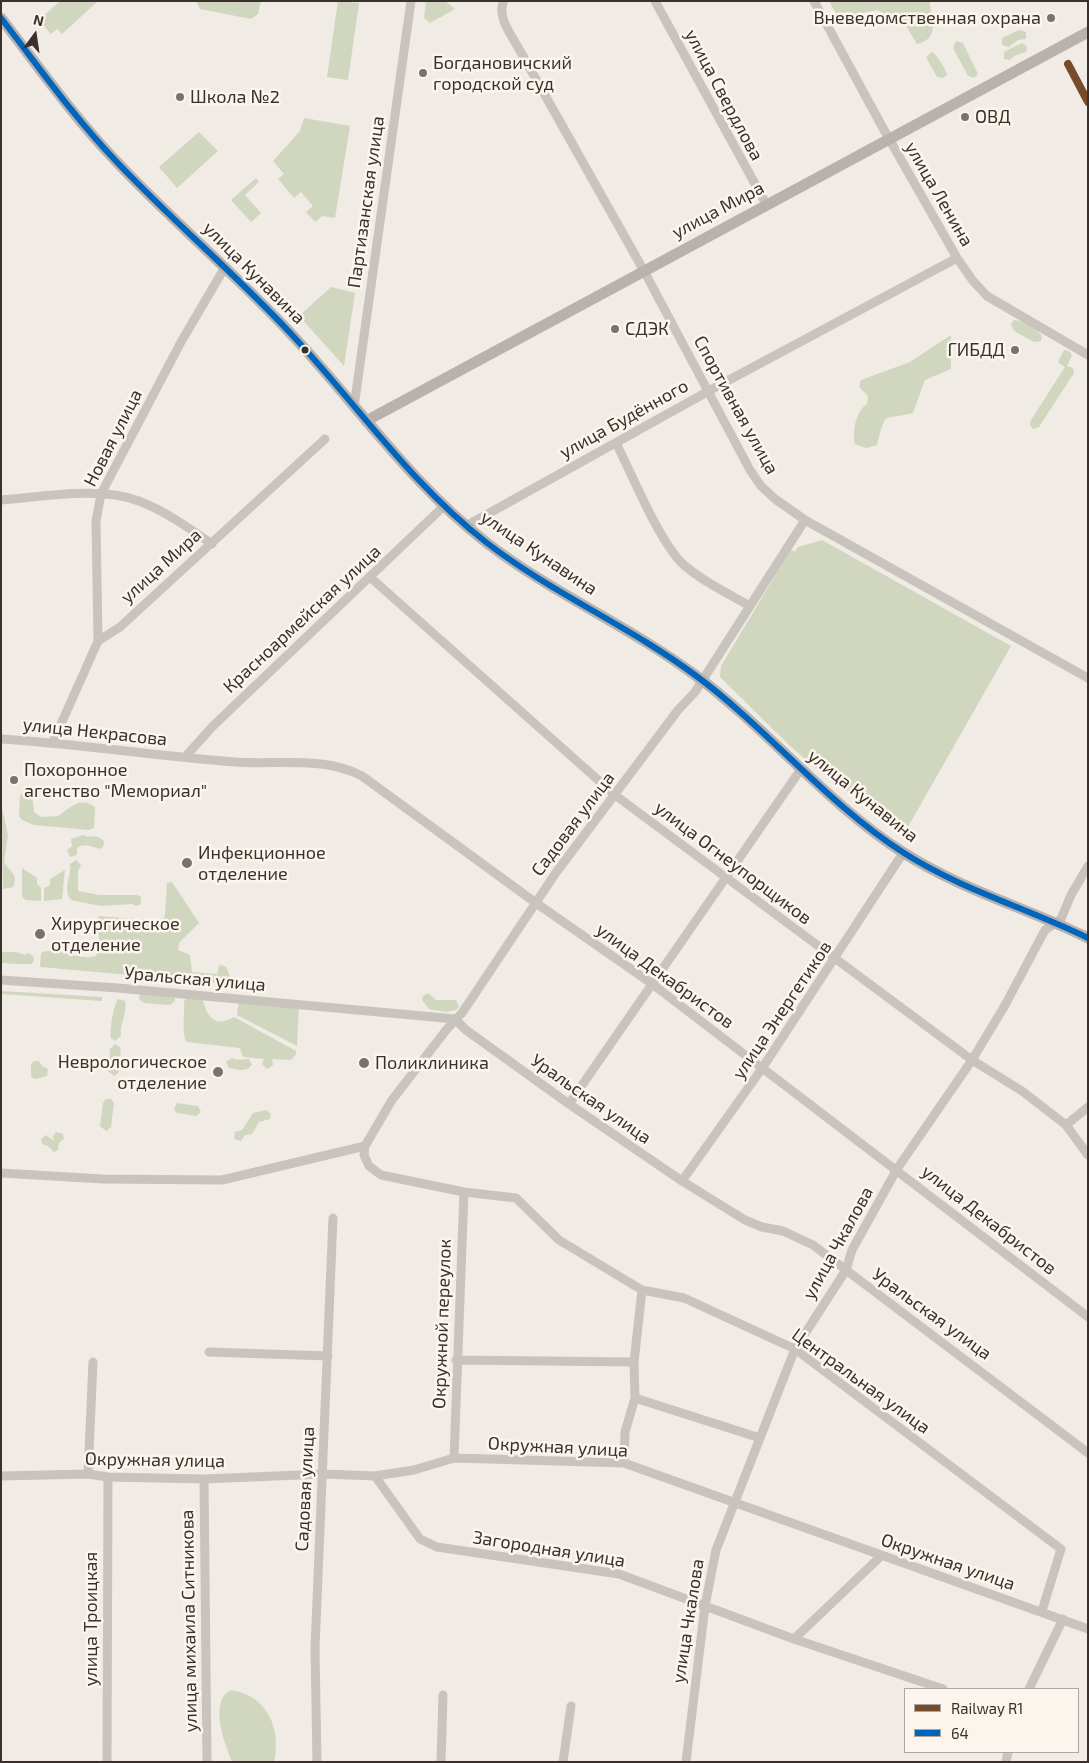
<!DOCTYPE html>
<meta charset="utf-8">
<style>
body{margin:0}
#map{position:relative;width:1089px;height:1763px;overflow:hidden;background:#f0ebe5;font-family:"Exo 2",sans-serif}
canvas{display:block}
.frame{position:absolute;inset:0;border:2px solid #3b302b;pointer-events:none}
.legend{position:absolute;left:904px;top:1688px;width:175px;height:65px;box-sizing:border-box;background:#fbf5ee;border:1px solid #aea6a0;margin:0;padding:6px 9px;list-style:none;font-size:15px;color:#3b302b}
.legend li{display:flex;align-items:center;gap:10px;height:25px}
.legend b{width:25px;border:1px solid #aea6a0}
.north{position:absolute;left:10px;top:10px;width:50px;height:50px;-webkit-text-stroke:4px #fbf5ee;paint-order:stroke;rotate:14deg;font-size:14px;font-weight:700;line-height:20px;text-align:center;color:#3b302b}
.north::after{content:'';display:block;margin:auto;width:18px;height:22px;background:#3b302b;clip-path:polygon(50% 0,100% 100%,50% 72%,0 100%)}
</style>
<div id="map">
<canvas width="1089" height="1763"></canvas>
<div class="frame"></div>
<ul class="legend">
<li><b style="height:6px;background:#7a4b2a"></b>Railway R1</li>
<li><b style="height:6px;background:#0065bd"></b>64</li>
</ul>
<div class="north">N</div>
</div>
<script>
const context = document.querySelector('canvas').getContext('2d');
context.lineJoin = 'round';
function fillPath(path, color) {
  context.fillStyle = color;
  context.fill(path, 'evenodd');
}
function strokePath(path, color, width, dash) {
  context.strokeStyle = color;
  context.lineWidth = width;
  context.lineCap = dash ? 'butt' : 'round';
  context.setLineDash(dash || []);
  context.stroke(path);
}
function label(font, color, halo, rows, align = 'center') {
  context.font = font + ' "Exo 2",sans-serif';
  context.lineWidth = 5;
  context.setLineDash([]);
  context.textBaseline = 'middle';
  context.strokeStyle = halo;
  context.fillStyle = color;
  for (const [text, x, y, turn = 0] of rows) {
    context.save();
    context.translate(x, y);
    context.rotate((+turn || 0) * Math.PI / 180);
    context.textAlign = isNaN(turn) ? turn : align;
    if (halo) context.strokeText(text, 0, 0);
    context.fillText(text, 0, 0);
    context.restore();
  }
}
fillPath(new Path2D(`
 M 60,1 L 98,1 L 62,34 L 57,29 L 51,34 L 39,20 Z
 M 196,1 L 261,1 L 258,14 L 251,19 L 200,9 Z
 M 338,1 L 359,3 L 348,80 L 327,77 Z
 M 426,1 L 445,1 L 455,9 L 430,23 L 424,18 Z
 M 829,1 L 930,1 C 930,18 942,38 917,44 L 906,26 L 877,10 L 863,13 L 847,21 L 840,21 Z
 M 1019,30 L 1026,32 L 1026,39 L 1018,40 L 1009,47 L 1002,45 L 1002,38 Z
 M 956,41 L 963,43 L 978,74 L 974,78 L 968,76 L 953,48 Z
 M 1022,43 L 1027,47 L 1026,52 L 1014,56 L 1010,60 L 1004,59 L 1004,52 Z
 M 932,52 C 937,55 946,69 947,75 L 943,78 L 937,77 L 926,57 Z
 M 304,118 L 350,126 L 335,218 L 322,216 L 315,222 L 306,212 L 313,206 L 301,192 L 294,198 L 278,179 L 284,174 L 273,161 L 300,131 Z
 M 199,132 L 218,151 L 177,188 L 159,167 Z
 M 256,178 L 259,182 L 245,195 L 261,213 L 251,222 L 231,200 Z
 M 331,287 L 355,293 L 344,366 L 299,316 Z
 M 1014,320 C 1023,320 1037,329 1042,336 L 1041,341 L 1034,342 L 1014,331 L 1011,324 Z
 M 951,335 L 951,369 L 925,380 L 913,413 C 881,421 887,409 877,445 L 866,448 L 855,444 C 852,432 856,410 867,404 L 868,396 L 859,387 L 861,380 L 910,362 Z
 M 1064,350 L 1069,351 L 1072,355 L 1067,366 L 1073,368 L 1074,373 L 1039,427 L 1033,429 L 1030,425 L 1031,420 L 1065,367 L 1058,362 Z
 M 822,540 L 1011,646 L 909,825 L 909,829 L 901,831 L 813,766 L 789,745 L 720,677 L 721,666 L 790,551 L 794,550 L 794,553 L 798,547 Z
 M 26,791 L 32,792 L 34,812 L 41,817 L 58,816 C 71,807 80,796 95,807 L 94,828 L 89,830 L 34,825 L 22,820 L 19,816 L 20,795 Z
 M 1,803 L 8,835 L 4,862 C 9,872 19,873 13,887 L 3,889 Z
 M 83,835 L 88,837 C 93,835 102,837 104,842 L 103,847 L 99,849 C 91,846 84,843 77,848 L 77,855 L 70,857 L 67,850 L 72,846 L 71,839 Z
 M 76,860 L 81,865 L 78,871 L 78,891 L 99,895 L 137,895 L 141,897 L 141,904 L 136,906 L 132,904 L 101,906 L 71,900 C 62,888 72,876 70,864 Z
 M 22,868 L 37,878 L 37,884 L 41,888 L 41,901 L 26,900 L 22,897 Z
 M 65,870 L 62,899 L 44,901 L 44,888 L 50,885 L 50,879 Z
 M 172,882 L 199,923 L 179,943 L 178,950 L 190,955 L 192,972 L 217,974 L 219,966 L 221,965 L 226,967 L 230,976 L 230,984 L 40,967 L 41,953 C 59,945 78,962 96,956 L 99,947 L 98,916 L 160,921 L 165,916 L 167,883 Z
 M 1,952 L 16,952 L 25,955 L 29,953 L 33,956 L 34,961 L 31,964 C 21,964 12,964 1,963 Z
 M 1,991 L 102,997 L 102,1001 L 1,994 Z
 M 428,993 L 436,1000 L 456,1000 L 459,1007 L 456,1010 L 446,1012 L 429,1009 L 422,1000 L 423,996 Z
 M 140,994 L 174,996 L 175,1001 L 170,1005 L 144,1003 L 139,999 Z
 M 187,998 L 203,1000 C 207,1017 215,1028 234,1017 L 296,1051 L 296,1054 L 291,1060 L 272,1059 L 273,1065 L 267,1069 L 262,1064 L 264,1059 L 243,1057 L 240,1048 L 187,1042 C 181,1035 185,1011 184,1001 Z
 M 118,999 L 125,1001 C 128,1014 119,1024 121,1036 L 115,1041 L 111,1038 C 109,1033 114,1003 118,999 Z
 M 239,1001 L 299,1007 L 297,1046 L 237,1015 Z
 M 115,1044 L 120,1047 C 122,1055 118,1064 119,1072 L 114,1076 L 108,1071 C 109,1065 110,1056 110,1049 Z
 M 232,1058 L 237,1060 L 249,1059 L 252,1065 C 246,1073 237,1069 229,1068 L 226,1062 Z
 M 34,1061 L 39,1061 L 42,1066 L 48,1069 L 47,1076 L 35,1079 L 31,1077 L 31,1064 Z
 M 106,1099 L 111,1099 L 114,1103 L 111,1127 L 106,1131 L 100,1126 L 103,1103 Z
 M 177,1103 L 198,1106 L 201,1112 L 196,1116 L 177,1113 L 174,1109 Z
 M 266,1110 L 271,1114 L 270,1119 L 259,1122 L 252,1134 L 245,1135 L 241,1141 L 234,1139 L 235,1132 L 242,1130 L 253,1113 Z
 M 56,1132 L 63,1134 L 64,1139 L 59,1143 L 58,1150 L 54,1152 L 48,1146 L 42,1144 L 41,1139 L 46,1135 L 54,1141 L 53,1136 Z
 M 231,1690 C 267,1695 282,1729 274,1762 L 232,1762 C 225,1744 208,1701 231,1690 Z`), '#d1d6bf');
strokePath(new Path2D(`
 M 504,1 C 496,16 512,36 519,49 L 644,271 L 750,470 L 761,486 L 775,499 L 805,520 L 1088,678
 M 655,1 L 766,204
 M 814,1 L 884,130 L 957,258 L 973,281 L 987,296 L 1088,355
 M 354,407 L 411,1
 M 616,443 C 632,474 660,544 684,565 C 704,582 727,593 750,606
 M 1,500 C 43,497 99,486 139,501 C 165,511 189,528 212,544
 M 805,520 L 695,692 L 678,710 L 555,874 L 462,1013 L 447,1029 L 392,1100 L 365,1146 L 364,1155 L 369,1166 L 381,1175 L 464,1192 L 516,1198 L 559,1240 L 642,1290 L 684,1298 L 795,1349 L 1061,1549 L 1042,1611
 M 466,526 L 716,387 L 957,258
 M 371,578 L 615,795 L 972,1060 L 1022,1091 L 1066,1125 L 1088,1155
 M 98,641 L 96,521 L 101,494 L 181,342 L 225,267
 M 1,739 C 80,744 157,756 235,762 C 277,765 324,756 362,776 L 536,903 L 651,983 L 1088,1317
 M 53,742 L 98,641 L 120,627 L 325,439
 M 185,757 L 213,726 L 444,506
 M 1,980 L 118,988 L 455,1019 L 466,1030 L 569,1104 L 682,1181 L 745,1220 L 762,1227 L 783,1231 L 813,1245 L 1088,1453
 M 569,1104 L 801,769
 M 1066,1125 L 1088,1107
 M 1,1173 L 103,1179 L 222,1180 L 365,1146
 M 682,1181 L 763,1067 L 903,853
 M 209,1352 L 328,1356
 M 456,1360 L 634,1362
 M 635,1398 L 760,1438
 M 454,1458 L 464,1192
 M 624,1463 L 625,1432 L 635,1398 L 634,1362 L 642,1290
 M 88,1474 L 93,1362
 M 1,1476 L 88,1474 L 108,1477 L 204,1479 L 323,1474 L 375,1476 L 414,1470 L 454,1458 L 624,1463 L 1088,1629
 M 375,1476 L 420,1539 L 437,1547 L 619,1574 L 794,1639 L 943,1689
 M 204,1479 L 207,1762
 M 794,1639 L 881,1556
 M 1029,1689 L 1063,1619
 M 107,1762 L 108,1477
 M 317,1762 L 315,1648 L 333,1218
 M 441,1762 L 443,1695
 M 563,1762 L 571,1706
 M 686,1762 L 705,1606 L 716,1550 L 795,1349 L 846,1270 L 852,1250 L 897,1169 L 972,1060 L 1004,1007 L 1045,930 L 1061,919 L 1071,895 L 1088,866
 M 1006,1762 L 1008,1752`), '#c9c3be', 9);
strokePath(new Path2D(`
 M 1,18 C 38,66 73,116 114,159 C 172,221 237,275 294,337 C 358,406 412,485 487,543 C 552,593 629,626 695,675 C 767,728 828,805 904,853 C 962,890 1027,908 1088,938
 M 366,421 L 1088,32`), '#b8b1ad', 11);
strokePath(new Path2D(`
 M 1,18 C 38,66 73,116 114,159 C 172,221 237,275 294,337 C 358,406 412,485 487,543 C 552,593 629,626 695,675 C 767,728 828,805 904,853 C 962,890 1027,908 1088,938`), '#0065bd', 6);
strokePath(new Path2D(`
 M 1068,64 L 1088,102`), '#7a4b2a', 8);
for (const [x, y, r, color] of [
 [1051,18,5,"#7a716c"],
 [423,73,5,"#7a716c"],
 [180,97,5,"#7a716c"],
 [965,117,5,"#7a716c"],
 [615,329,5,"#7a716c"],
 [305,350,4.5,"#3b302b"],
 [1015,350,5,"#7a716c"],
 [14,780,5,"#7a716c"],
 [187,863,6,"#7a716c"],
 [40,934,6,"#7a716c"],
 [364,1063,6,"#7a716c"],
 [218,1072,6,"#7a716c"]
]) {
  const dot = new Path2D();
  dot.arc(x, y, r, 0, 2 * Math.PI);
  context.fillStyle = color;
  context.fill(dot);
  strokePath(dot, '#fbf5ee', 2);
}
label('18px', '#3b302b', '#fbf5ee', [
 ["Вневедомственная охрана",1041,18,"right"],
 ["Богдановичский",433,63],
 ["городской суд",433,84],
 ["Школа №2",190,97],
 ["ОВД",975,117],
 ["СДЭК",625,329],
 ["ГИБДД",1005,350,"right"],
 ["Похоронное",24,770],
 ["агенство \"Мемориал\"",24,791],
 ["Инфекционное",198,853],
 ["отделение",198,874],
 ["Хирургическое",51,924],
 ["отделение",51,945],
 ["Неврологическое",207,1062,"right"],
 ["отделение",207,1083,"right"],
 ["Поликлиника",375,1063]
], 'left');
label('18px', '#3b302b', '#fbf5ee', [
 ["улица Свердлова",724,95,62],
 ["улица Ленина",939,194,60],
 ["Партизанская улица",366,202,-82],
 ["улица Мира",718,210,-28],
 ["улица Кунавина",254,273,45],
 ["Спортивная улица",736,405,61],
 ["улица Будённого",624,419,-29],
 ["Новая улица",113,438,-63],
 ["улица Кунавина",539,553,34],
 ["улица Мира",161,566,-42],
 ["Красноармейская улица",302,619,-43],
 ["улица Некрасова",95,732,6],
 ["улица Кунавина",863,796,39],
 ["Садовая улица",573,824,-53],
 ["улица Огнеупорщиков",733,863,37],
 ["улица Декабристов",665,976,36],
 ["Уральская улица",195,979,5],
 ["улица Энергетиков",782,1010,-56],
 ["Уральская улица",591,1099,35],
 ["улица Декабристов",989,1220,38],
 ["улица Чкалова",838,1243,-61],
 ["Уральская улица",932,1314,36],
 ["Окружной переулок",442,1324,-88],
 ["Центральная улица",861,1381,36],
 ["Окружная улица",558,1447,3],
 ["Окружная улица",155,1460,1],
 ["Садовая улица",305,1489,-87],
 ["Загородная улица",549,1549,9],
 ["Окружная улица",948,1562,19],
 ["улица Троицкая",91,1619,-90],
 ["улица михаила Ситникова",189,1621,-91],
 ["улица Чкалова",688,1621,-81]
]);
</script>
